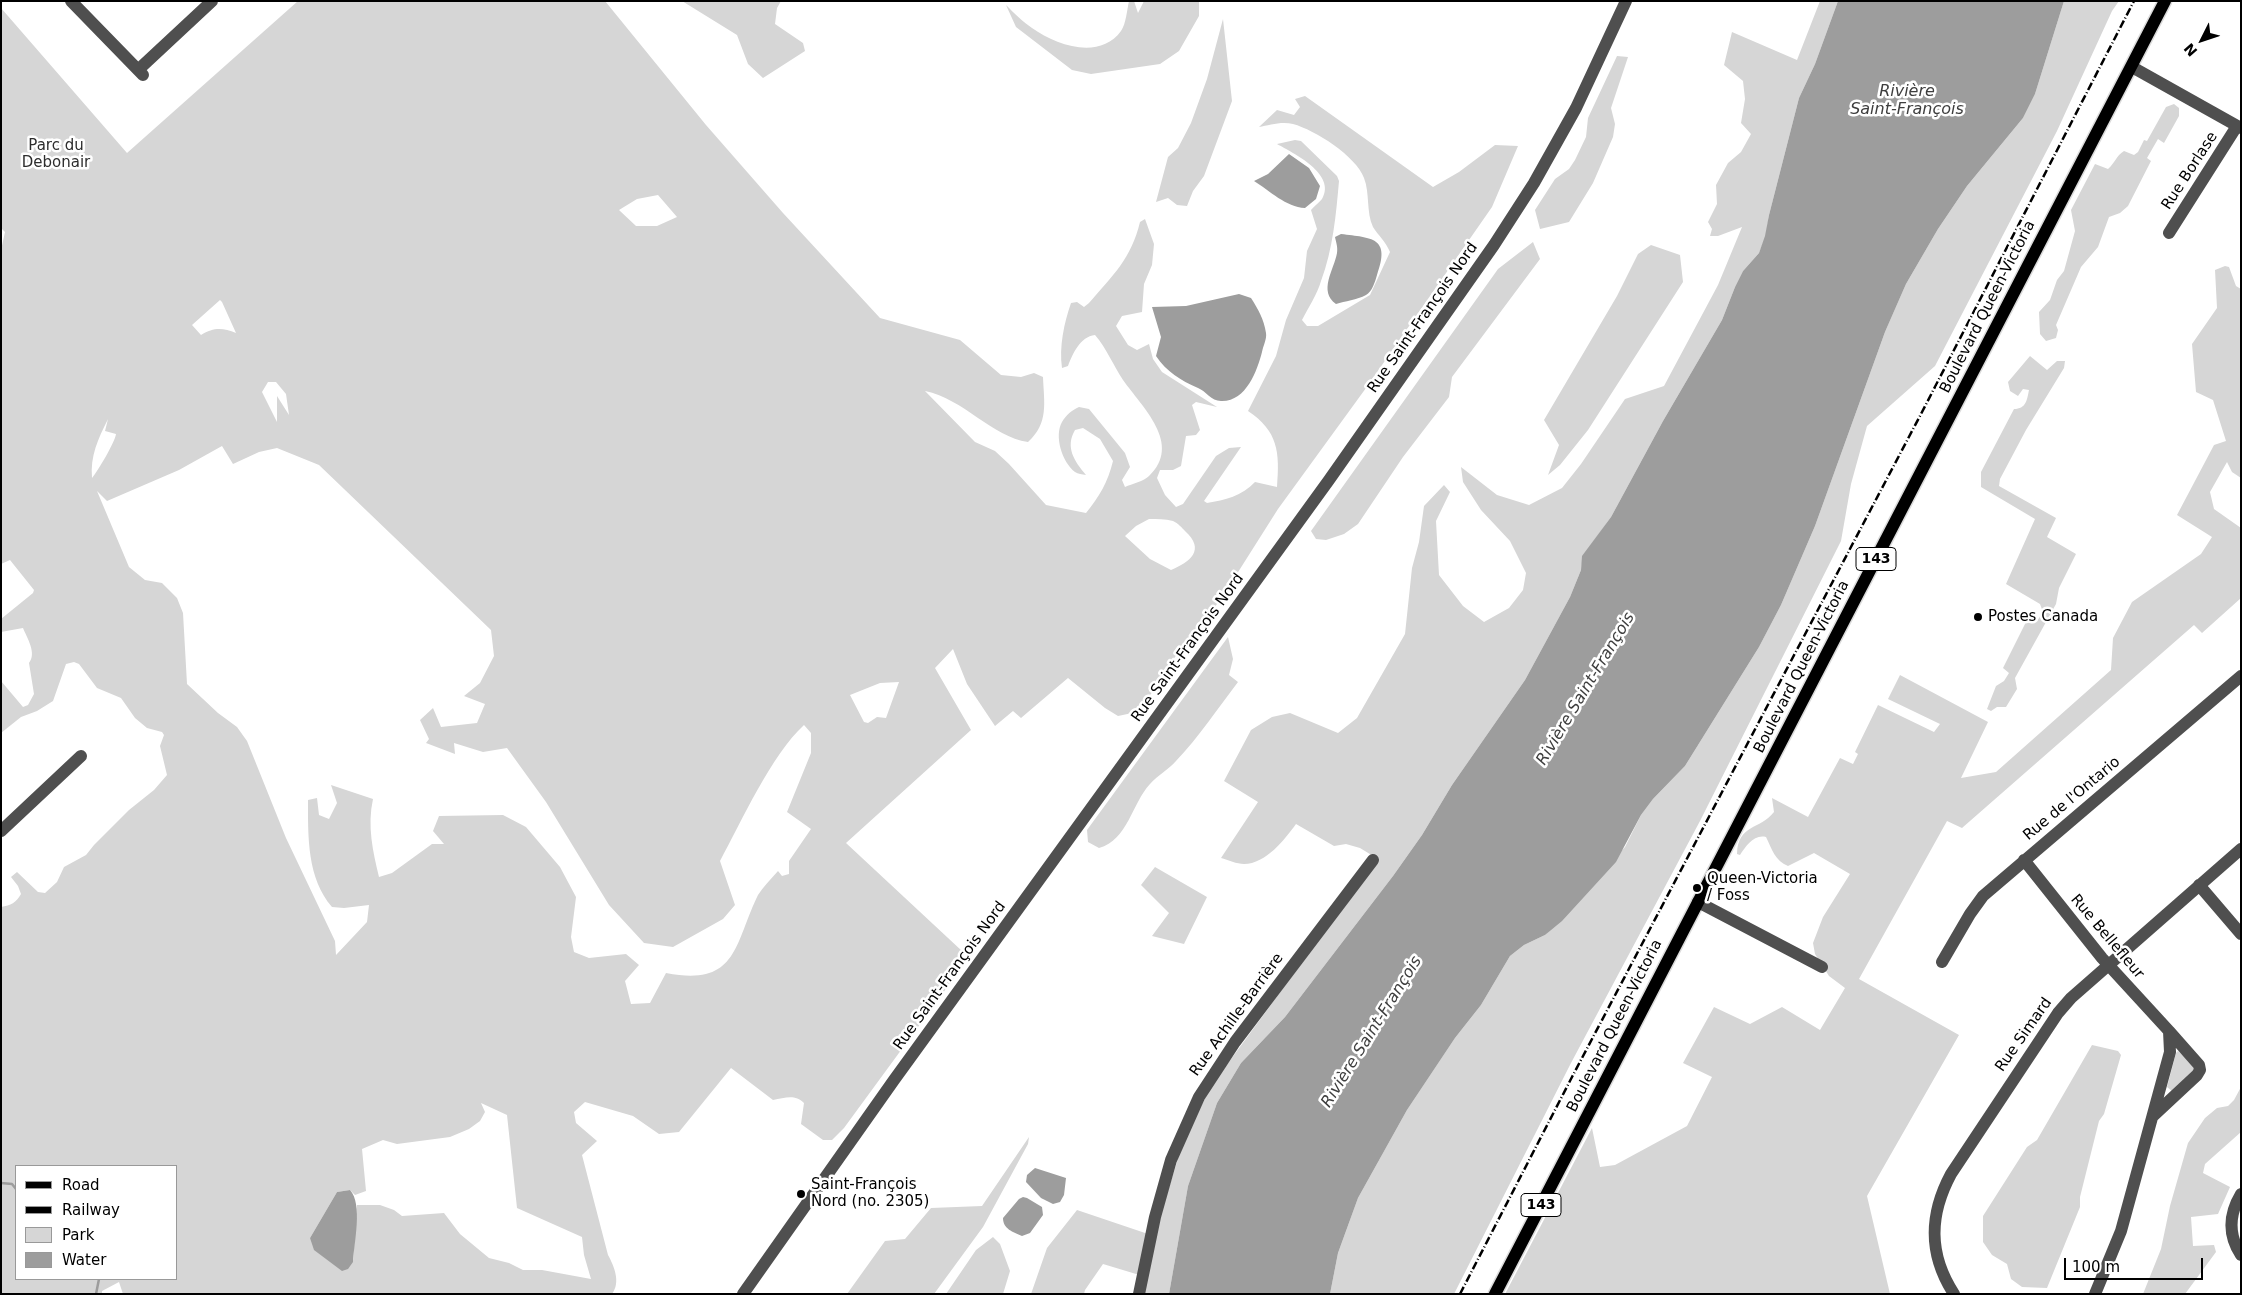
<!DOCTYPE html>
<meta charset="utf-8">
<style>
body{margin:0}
#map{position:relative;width:2242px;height:1295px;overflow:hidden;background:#fff;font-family:"DejaVu Sans",sans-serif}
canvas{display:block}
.frame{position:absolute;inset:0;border:2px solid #000;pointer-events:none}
.legend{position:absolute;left:15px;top:1165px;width:162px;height:115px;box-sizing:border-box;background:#fff;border:1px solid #999;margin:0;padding:6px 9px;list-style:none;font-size:15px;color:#000}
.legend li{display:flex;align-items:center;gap:10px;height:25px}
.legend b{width:25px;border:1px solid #999}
.north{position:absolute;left:2177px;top:15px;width:50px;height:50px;-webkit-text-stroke:4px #fff;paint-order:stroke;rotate:229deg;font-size:14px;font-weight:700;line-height:20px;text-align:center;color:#000}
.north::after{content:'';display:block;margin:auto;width:18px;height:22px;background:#000;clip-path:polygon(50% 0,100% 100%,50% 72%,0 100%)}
.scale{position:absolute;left:2064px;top:1258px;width:139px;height:22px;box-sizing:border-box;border:2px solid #000;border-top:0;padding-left:6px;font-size:15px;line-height:18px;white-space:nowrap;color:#000;-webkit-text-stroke:4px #fff;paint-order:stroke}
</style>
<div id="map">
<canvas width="2242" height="1295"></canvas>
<div class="frame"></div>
<ul class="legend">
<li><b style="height:6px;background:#000"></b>Road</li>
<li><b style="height:6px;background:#000"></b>Railway</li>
<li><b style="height:14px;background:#d6d6d6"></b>Park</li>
<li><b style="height:14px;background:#9d9d9d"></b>Water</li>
</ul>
<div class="north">N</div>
<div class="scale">100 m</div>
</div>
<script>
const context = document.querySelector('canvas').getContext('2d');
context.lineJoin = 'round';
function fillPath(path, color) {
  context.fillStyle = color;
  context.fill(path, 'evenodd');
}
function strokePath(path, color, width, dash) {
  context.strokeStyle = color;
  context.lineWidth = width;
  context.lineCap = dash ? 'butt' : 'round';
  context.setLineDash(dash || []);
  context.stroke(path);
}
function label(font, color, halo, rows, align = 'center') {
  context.font = font + ' "DejaVu Sans",sans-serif';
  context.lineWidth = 5;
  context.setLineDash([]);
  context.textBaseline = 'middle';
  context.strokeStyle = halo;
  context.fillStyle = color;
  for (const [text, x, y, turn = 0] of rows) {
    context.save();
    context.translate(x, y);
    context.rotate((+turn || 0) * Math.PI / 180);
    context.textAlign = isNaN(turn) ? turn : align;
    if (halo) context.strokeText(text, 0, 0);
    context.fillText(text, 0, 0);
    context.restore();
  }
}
fillPath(new Path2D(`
 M 298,1 L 605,1 L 706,125 L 783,213 L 880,318 L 960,340 L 1001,375 L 1021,377 L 1034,373 L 1043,377 C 1044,403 1049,423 1028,442 C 992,437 964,399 925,391 L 975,442 L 995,451 L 1009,464 L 1046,505 L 1086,513 C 1099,497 1108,482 1113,461 L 1100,439 L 1083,428 L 1075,430 C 1065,447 1074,461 1086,475 C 1082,474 1078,474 1075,472 C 1062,462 1054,436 1062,422 C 1066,415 1072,410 1079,407 L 1089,409 L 1125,453 L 1130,467 L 1122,480 L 1125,487 C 1132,484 1144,481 1149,476 C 1183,444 1142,407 1123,380 C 1113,365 1107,349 1095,335 C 1080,337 1073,353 1068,366 L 1062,368 C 1059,347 1064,323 1071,303 L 1077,302 L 1084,307 L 1089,303 C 1113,275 1131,259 1140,222 L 1145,219 L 1154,244 L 1152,265 L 1144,284 L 1142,312 L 1122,316 L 1116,326 L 1128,345 L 1137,350 L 1149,344 L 1153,359 L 1162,372 L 1217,407 L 1196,402 L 1192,405 L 1200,430 L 1196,435 L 1186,436 L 1181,466 L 1173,470 L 1160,470 L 1157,478 L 1165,495 L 1176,507 L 1183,504 L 1216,456 L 1229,448 L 1241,447 L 1204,501 L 1207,503 C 1225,500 1242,496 1255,482 L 1277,487 C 1280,452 1278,431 1248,411 L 1276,356 L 1286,320 L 1304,278 L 1307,251 L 1317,229 L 1311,210 C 1314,206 1319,203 1322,199 C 1337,174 1293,153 1277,144 L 1295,140 L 1301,141 L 1337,176 L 1339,181 C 1336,215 1333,249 1321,281 C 1317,295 1308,308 1302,320 L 1307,326 L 1318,326 L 1370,295 L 1390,252 C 1386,242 1378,235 1373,227 C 1366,212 1370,193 1364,178 C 1356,156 1315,130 1293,124 C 1282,121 1269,125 1259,127 L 1277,110 L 1294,115 L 1300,107 L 1295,99 L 1305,96 L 1433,187 L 1459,172 L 1495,145 L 1518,146 L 1492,207 L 1366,388 L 1278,509 L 1221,599 L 1175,657 L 1147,700 L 1137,712 L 1118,716 L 1105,708 L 1068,678 L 1021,718 L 1013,711 L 995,726 L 967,684 L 953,649 L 935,668 L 971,730 L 846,843 L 962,951 L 959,971 L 844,1128 L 832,1140 L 823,1140 L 801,1124 L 804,1103 C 795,1094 785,1098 773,1100 L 731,1068 L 679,1132 L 659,1134 L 633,1116 L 585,1102 L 574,1112 L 576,1123 L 597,1141 L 582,1155 L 608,1255 C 614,1266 621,1282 612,1294 L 123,1294 L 119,1282 L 102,1291 L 102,1294 L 1,1294 L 1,907 C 11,905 16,903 21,894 L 18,886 L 11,877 L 17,872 L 38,892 L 45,893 L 57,882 L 64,867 L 86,855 L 94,845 L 129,810 L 154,790 L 167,775 L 160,746 L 164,735 L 162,732 L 147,728 L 135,718 L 121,698 L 97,688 L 79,664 L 74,662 L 66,664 L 53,701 L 37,711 L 21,717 L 1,733 L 1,681 L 23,707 L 28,705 L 34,694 L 29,663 C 37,653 27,638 23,628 L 1,632 L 1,619 L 33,593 L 34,590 L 10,560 L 1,564 L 1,250 L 5,232 L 1,228 L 1,8 L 127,153 ZM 658,195 L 677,217 L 657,226 L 636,226 L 619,210 L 637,199 ZM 220,300 L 222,302 L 236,333 C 223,328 214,327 201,335 L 192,325 ZM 268,382 L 276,382 L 286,394 L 289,415 L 277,396 L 277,422 L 262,392 ZM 108,419 L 105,431 L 116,434 C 115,442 98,471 92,478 C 90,456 98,439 108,419 ZM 222,446 L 233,464 L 259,452 L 277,448 L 319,465 L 491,630 L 494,656 L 480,683 L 464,696 L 485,704 L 477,723 L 441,727 L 433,708 L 420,720 L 429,739 L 426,743 L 455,754 L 454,743 L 483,752 L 507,748 L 546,802 L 609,905 L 644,943 L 673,947 L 723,919 L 735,905 L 720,861 C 741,822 772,754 804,725 L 811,733 L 811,753 L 787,812 L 811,829 L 789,861 L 789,874 L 782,876 L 778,871 C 771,879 763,887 758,895 C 734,944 738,987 666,973 L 650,1003 L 631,1004 L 625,981 L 639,965 L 626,954 L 589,958 L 574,952 L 571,937 L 576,897 L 560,867 L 526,827 L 503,815 L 439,816 L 433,831 L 444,844 L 432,844 L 392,873 L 379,877 C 373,852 367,826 373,799 L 331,785 L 337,803 L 329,819 L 319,815 L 317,798 L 308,800 C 308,837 307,878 332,907 L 344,908 L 369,905 L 367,922 L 336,955 L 335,941 L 286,838 L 247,741 L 237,727 L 218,713 L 187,684 L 183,613 L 177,598 L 162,583 L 145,580 L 129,567 L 97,491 L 107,501 L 179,470 ZM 1149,519 C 1157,519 1165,519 1173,521 C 1178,523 1182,528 1185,531 C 1206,550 1190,562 1171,570 L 1150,559 L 1125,536 L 1136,526 ZM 899,682 L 886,718 L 877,717 L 868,723 L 864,722 L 850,695 L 880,683 ZM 481,1103 L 507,1115 L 517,1208 L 582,1237 L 584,1255 L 591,1279 L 542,1270 L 523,1270 L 509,1263 L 489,1258 L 460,1234 L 444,1213 L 402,1216 L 394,1210 L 380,1205 L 357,1205 L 353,1262 L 310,1238 L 337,1192 L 350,1190 L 355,1195 L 366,1191 L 362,1149 L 383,1140 L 397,1144 L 450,1137 L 469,1129 L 480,1121 L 485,1112 ZM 16,1166 L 176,1166 L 176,1279 L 16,1279 Z
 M 682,1 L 781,1 L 777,8 L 775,24 L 803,43 L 805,51 L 763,78 L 748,64 L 737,35 Z
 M 1129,1 L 1134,1 L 1138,13 L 1144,1 L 1199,1 L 1199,16 L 1179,51 L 1160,64 L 1091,74 L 1072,70 L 1016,27 L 1006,5 C 1014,13 1023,22 1032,28 C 1057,46 1100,60 1121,31 C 1126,24 1127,10 1129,1 Z
 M 1820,1 L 1838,1 L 1815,64 L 1799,98 L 1769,215 L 1766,236 L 1759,253 L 1743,271 L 1735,287 L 1722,320 L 1663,421 L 1611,517 L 1583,556 L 1581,570 L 1570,597 L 1525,680 L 1452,785 L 1422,835 L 1393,876 L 1285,1017 L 1241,1063 L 1217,1103 L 1188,1186 L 1169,1294 L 1143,1294 L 1146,1277 L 1103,1264 L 1085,1290 L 1084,1294 L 1031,1294 L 1047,1248 L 1077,1210 L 1154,1236 L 1185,1136 L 1212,1085 L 1378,859 L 1360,848 L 1346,844 L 1334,846 L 1296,824 C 1285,839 1266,864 1244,864 C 1237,864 1228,860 1221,858 L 1258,802 L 1224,781 L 1251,730 L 1272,717 L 1290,713 L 1338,733 L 1357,718 L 1405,634 L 1412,568 L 1419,542 L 1424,506 L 1444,485 L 1450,492 L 1436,521 L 1439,575 L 1463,606 L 1484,622 L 1509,608 L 1523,590 L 1526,573 L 1510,541 L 1481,510 L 1463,482 L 1461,467 L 1497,495 L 1529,505 L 1562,488 L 1581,464 L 1625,399 L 1664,386 L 1718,285 L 1742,227 L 1718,236 L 1710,236 L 1712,229 L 1708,222 L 1717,204 L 1716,185 L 1728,163 L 1741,152 L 1751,134 L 1741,123 L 1745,99 L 1743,81 L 1724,65 L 1732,32 L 1797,60 Z
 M 2064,1 L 2119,1 L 2112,11 L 2057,131 L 1935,366 L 1867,426 L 1851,484 L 1841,541 L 1700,821 L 1571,1063 L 1454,1294 L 1330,1294 L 1338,1253 L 1358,1198 L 1407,1110 L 1455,1038 L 1481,1005 L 1510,956 L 1524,945 L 1545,935 L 1625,847 L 1641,815 L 1653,799 L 1685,766 L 1759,647 L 1781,605 L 1815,526 L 1885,332 L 1906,284 L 1938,229 L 1967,186 L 2023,118 L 2035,94 Z
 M 1223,19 L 1232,101 L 1204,176 L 1193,191 L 1187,206 L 1177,205 L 1168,198 L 1156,202 L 1168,157 L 1178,148 L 1191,123 L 1207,79 Z
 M 1617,56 L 1628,57 L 1611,108 L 1615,124 L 1613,137 L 1593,183 L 1569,222 L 1540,229 L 1535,210 L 1555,179 L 1569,169 L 1575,160 L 1586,137 L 1588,118 Z
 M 2174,104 L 2179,108 L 2179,116 L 2164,143 L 2158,139 L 2147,158 L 2151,161 L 2128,206 L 2120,213 L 2109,217 L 2098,247 L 2081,267 L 2056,325 L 2058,330 L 2056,338 L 2046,341 L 2040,334 L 2039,312 L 2050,300 L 2057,280 L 2064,271 L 2075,231 L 2071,210 L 2095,164 L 2108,169 C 2115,163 2116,156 2124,151 L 2134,155 L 2138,152 L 2144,140 L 2147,141 L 2166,107 Z
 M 1533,242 L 1540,259 L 1452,377 L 1449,397 L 1403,457 L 1358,524 L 1344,534 L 1326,540 L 1316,539 L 1311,531 L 1498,269 Z
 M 1651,245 L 1680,255 L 1683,282 L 1588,430 L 1560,465 L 1548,475 L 1559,445 L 1544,420 L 1617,296 L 1638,254 Z
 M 2225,266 L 2229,267 L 2236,286 L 2241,289 L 2241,478 L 2232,472 L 2227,462 L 2210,492 L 2214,509 L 2241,528 L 2241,598 L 2202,633 L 2194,625 L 1962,828 L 1947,821 L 1859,979 L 1959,1035 L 1867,1196 L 1890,1294 L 1505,1294 L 1592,1128 L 1600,1167 L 1615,1165 L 1687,1126 L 1712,1077 L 1683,1063 L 1714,1007 L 1750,1024 L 1782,1007 L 1820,1030 L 1845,988 L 1829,976 L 1815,954 L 1813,943 L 1823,917 L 1850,874 L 1814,853 L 1788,866 C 1775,861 1772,849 1766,837 C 1754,834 1746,846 1740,855 L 1737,854 C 1738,824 1760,830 1774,812 L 1772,798 L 1808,817 L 1840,758 L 1853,764 L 1858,754 L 1855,752 L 1878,705 L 1934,732 L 1940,724 L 1888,699 L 1900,675 L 1988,722 L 1961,778 L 1996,772 L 2111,670 L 2113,638 L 2132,602 L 2201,554 L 2212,537 L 2177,515 L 2214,445 L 2226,441 L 2213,400 L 2196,392 L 2192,344 L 2217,308 L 2215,270 Z
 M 2030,356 L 2047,370 L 2057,361 L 2065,361 L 2064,368 L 2026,430 L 2000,479 L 1999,486 L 2056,518 L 2047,537 L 2076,554 L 2059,588 L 2056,604 L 2015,678 L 2017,689 L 2006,707 L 1997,707 L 1991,711 L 1987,709 L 1996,686 L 2004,681 L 2009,673 L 2003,668 L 2028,618 L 2037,621 L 2043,612 L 2040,604 L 2006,584 L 2035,519 L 1981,487 L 1981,472 L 2014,409 C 2026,409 2027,400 2029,390 L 2023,389 L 2018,396 L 2010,391 L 2008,382 Z
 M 1228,637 L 1233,659 L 1229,675 L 1238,682 C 1218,708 1199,737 1176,761 C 1169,769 1158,775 1150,784 C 1132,803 1128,840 1099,848 L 1088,842 L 1087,830 Z
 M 1155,867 L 1207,897 L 1184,944 L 1152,936 L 1169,913 L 1141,885 Z
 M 2092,1045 L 2118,1051 L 2121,1055 L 2104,1114 L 2099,1121 L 2080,1197 L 2080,1207 L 2047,1288 L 2022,1287 L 2011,1279 L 2007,1264 L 1992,1255 L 1983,1242 L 1983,1216 L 2027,1147 L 2037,1140 Z
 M 2178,1051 L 2193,1064 L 2194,1070 L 2172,1091 L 2167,1087 L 2176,1053 Z
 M 2241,1087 L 2241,1132 L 2205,1164 L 2203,1173 L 2230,1187 L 2218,1214 L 2191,1217 L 2193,1246 L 2214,1245 L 2216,1252 L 2185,1294 L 2143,1294 L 2161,1249 L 2170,1206 L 2188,1143 L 2205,1118 L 2217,1108 L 2228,1106 L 2234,1100 Z
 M 1029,1137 L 1028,1144 L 983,1227 L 934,1294 L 847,1294 L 885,1241 L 905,1239 L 931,1208 L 982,1206 Z
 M 993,1237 L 1000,1244 L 1010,1271 L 1003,1294 L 946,1294 L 976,1250 Z`), '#d6d6d6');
fillPath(new Path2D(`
 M 1838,1 L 2064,1 L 2035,94 L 2023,118 L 1967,186 L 1938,229 L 1906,284 L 1885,332 L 1815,526 L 1781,605 L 1759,647 L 1685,766 L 1653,799 L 1641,815 L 1616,862 L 1562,921 L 1545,935 L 1524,945 L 1510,956 L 1481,1005 L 1455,1038 L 1407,1110 L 1358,1198 L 1338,1253 L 1330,1294 L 1169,1294 L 1188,1186 L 1217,1103 L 1241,1063 L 1285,1017 L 1393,876 L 1422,835 L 1452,785 L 1525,680 L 1570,597 L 1581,570 L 1582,556 L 1611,517 L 1663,421 L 1722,320 L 1735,287 L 1743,271 L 1759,253 L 1765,236 L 1769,215 L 1799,98 L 1815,64 Z
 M 1289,154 L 1309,168 L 1320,186 L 1316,199 L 1305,208 C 1286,207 1270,191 1254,181 L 1268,174 Z
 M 1341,234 C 1372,238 1391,237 1377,275 C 1375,282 1372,292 1366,295 C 1357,300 1345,301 1336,304 C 1318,291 1334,270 1337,253 C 1338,247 1336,242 1335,237 Z
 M 1239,294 L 1251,298 C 1258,309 1264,319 1266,333 C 1267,339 1263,346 1262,352 C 1257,371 1246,402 1221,401 C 1211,401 1206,391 1198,388 C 1180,380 1167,372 1156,356 L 1161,337 L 1152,307 L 1186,306 Z
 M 1035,1168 L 1066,1178 L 1064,1195 L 1060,1202 L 1053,1204 L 1041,1198 L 1026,1182 L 1027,1175 Z
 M 350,1190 C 363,1204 354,1243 353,1262 L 348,1269 L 342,1271 L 314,1250 L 310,1238 L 337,1192 Z
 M 1023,1197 L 1027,1198 L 1042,1207 L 1043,1215 L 1030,1233 L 1022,1236 C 1013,1232 1003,1229 1003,1218 L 1019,1199 Z`), '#9d9d9d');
strokePath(new Path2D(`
 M 1,1183 L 12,1184 L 16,1189
 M 96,1294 L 99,1279`), '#9d9d9d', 2.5);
const major = new Path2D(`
 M 1495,1294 L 2165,1`);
strokePath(major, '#dbdbdb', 15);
strokePath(new Path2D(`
 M 71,1 L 143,75
 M 2132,67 L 2241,128
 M 138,70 L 212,1
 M 2169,233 L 2237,126
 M 1,831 L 81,756
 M 2024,860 L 2102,958 L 2169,1031 L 2170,1052 L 2121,1231 L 2095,1294
 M 2199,885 L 2241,934
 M 1698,902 L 1822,967
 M 1942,962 L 1970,914 L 1983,896 L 2241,676
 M 2153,1116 L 2197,1075 L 2200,1070 L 2199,1065 L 2169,1031
 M 2241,1194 C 2229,1214 2228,1235 2241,1255
 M 743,1294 L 894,1080 L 1329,480 L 1494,245 L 1534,183 L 1576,108 L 1626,1
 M 1139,1294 L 1155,1217 L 1171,1160 L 1199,1097 L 1235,1042 L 1373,860
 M 1954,1294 C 1928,1254 1929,1215 1951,1174 L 2058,1013 L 2071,998 L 2241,849`), '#4f4f4f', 12);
strokePath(major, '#000', 12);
strokePath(new Path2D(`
 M 1460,1294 L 1572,1077 L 1921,414 L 2134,1`), '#000', 2.5, [8, 2.5, 1, 2.5]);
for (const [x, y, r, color] of [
 [1978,617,5,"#000"],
 [1697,888,5,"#000"],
 [801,1194,5,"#000"]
]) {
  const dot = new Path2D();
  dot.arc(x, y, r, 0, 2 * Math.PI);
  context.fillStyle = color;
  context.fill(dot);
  strokePath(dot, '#fff', 2);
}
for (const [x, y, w] of [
 [1876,559,40],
 [1541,1205,40]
]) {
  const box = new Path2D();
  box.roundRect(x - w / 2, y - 11.5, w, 23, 4);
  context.fillStyle = '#fff';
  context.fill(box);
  strokePath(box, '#000', 1);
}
label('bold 14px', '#000', null, [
 ["143",1876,559],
 ["143",1541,1205]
]);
label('15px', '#2d2d2d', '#fff', [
 ["Parc du",56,146],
 ["Debonair",56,163]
]);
label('15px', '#000', '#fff', [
 ["Rue Borlase",2190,171,-57],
 ["Boulevard Queen-Victoria",1988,307,-63],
 ["Rue Saint-François Nord",1423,318,-55],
 ["Rue Saint-François Nord",1188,648,-54],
 ["Boulevard Queen-Victoria",1802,667,-63],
 ["Rue de l'Ontario",2072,799,-40],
 ["Rue Bellefleur",2107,937,50],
 ["Rue Saint-François Nord",950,976,-54],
 ["Rue Achille-Barrière",1237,1015,-54],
 ["Boulevard Queen-Victoria",1615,1026,-63],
 ["Rue Simard",2024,1035,-55]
]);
label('15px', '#000', '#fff', [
 ["Postes Canada",1988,617],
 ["Queen-Victoria",1707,879],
 ["/ Foss",1707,896],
 ["Saint-François",811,1185],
 ["Nord (no. 2305)",811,1202]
], 'left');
label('italic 16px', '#3e3e3e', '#fff', [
 ["Rivière",1907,92],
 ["Saint-François",1907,110],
 ["Rivière Saint-François",1586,689,-59],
 ["Rivière Saint-François",1372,1032,-58]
]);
</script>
